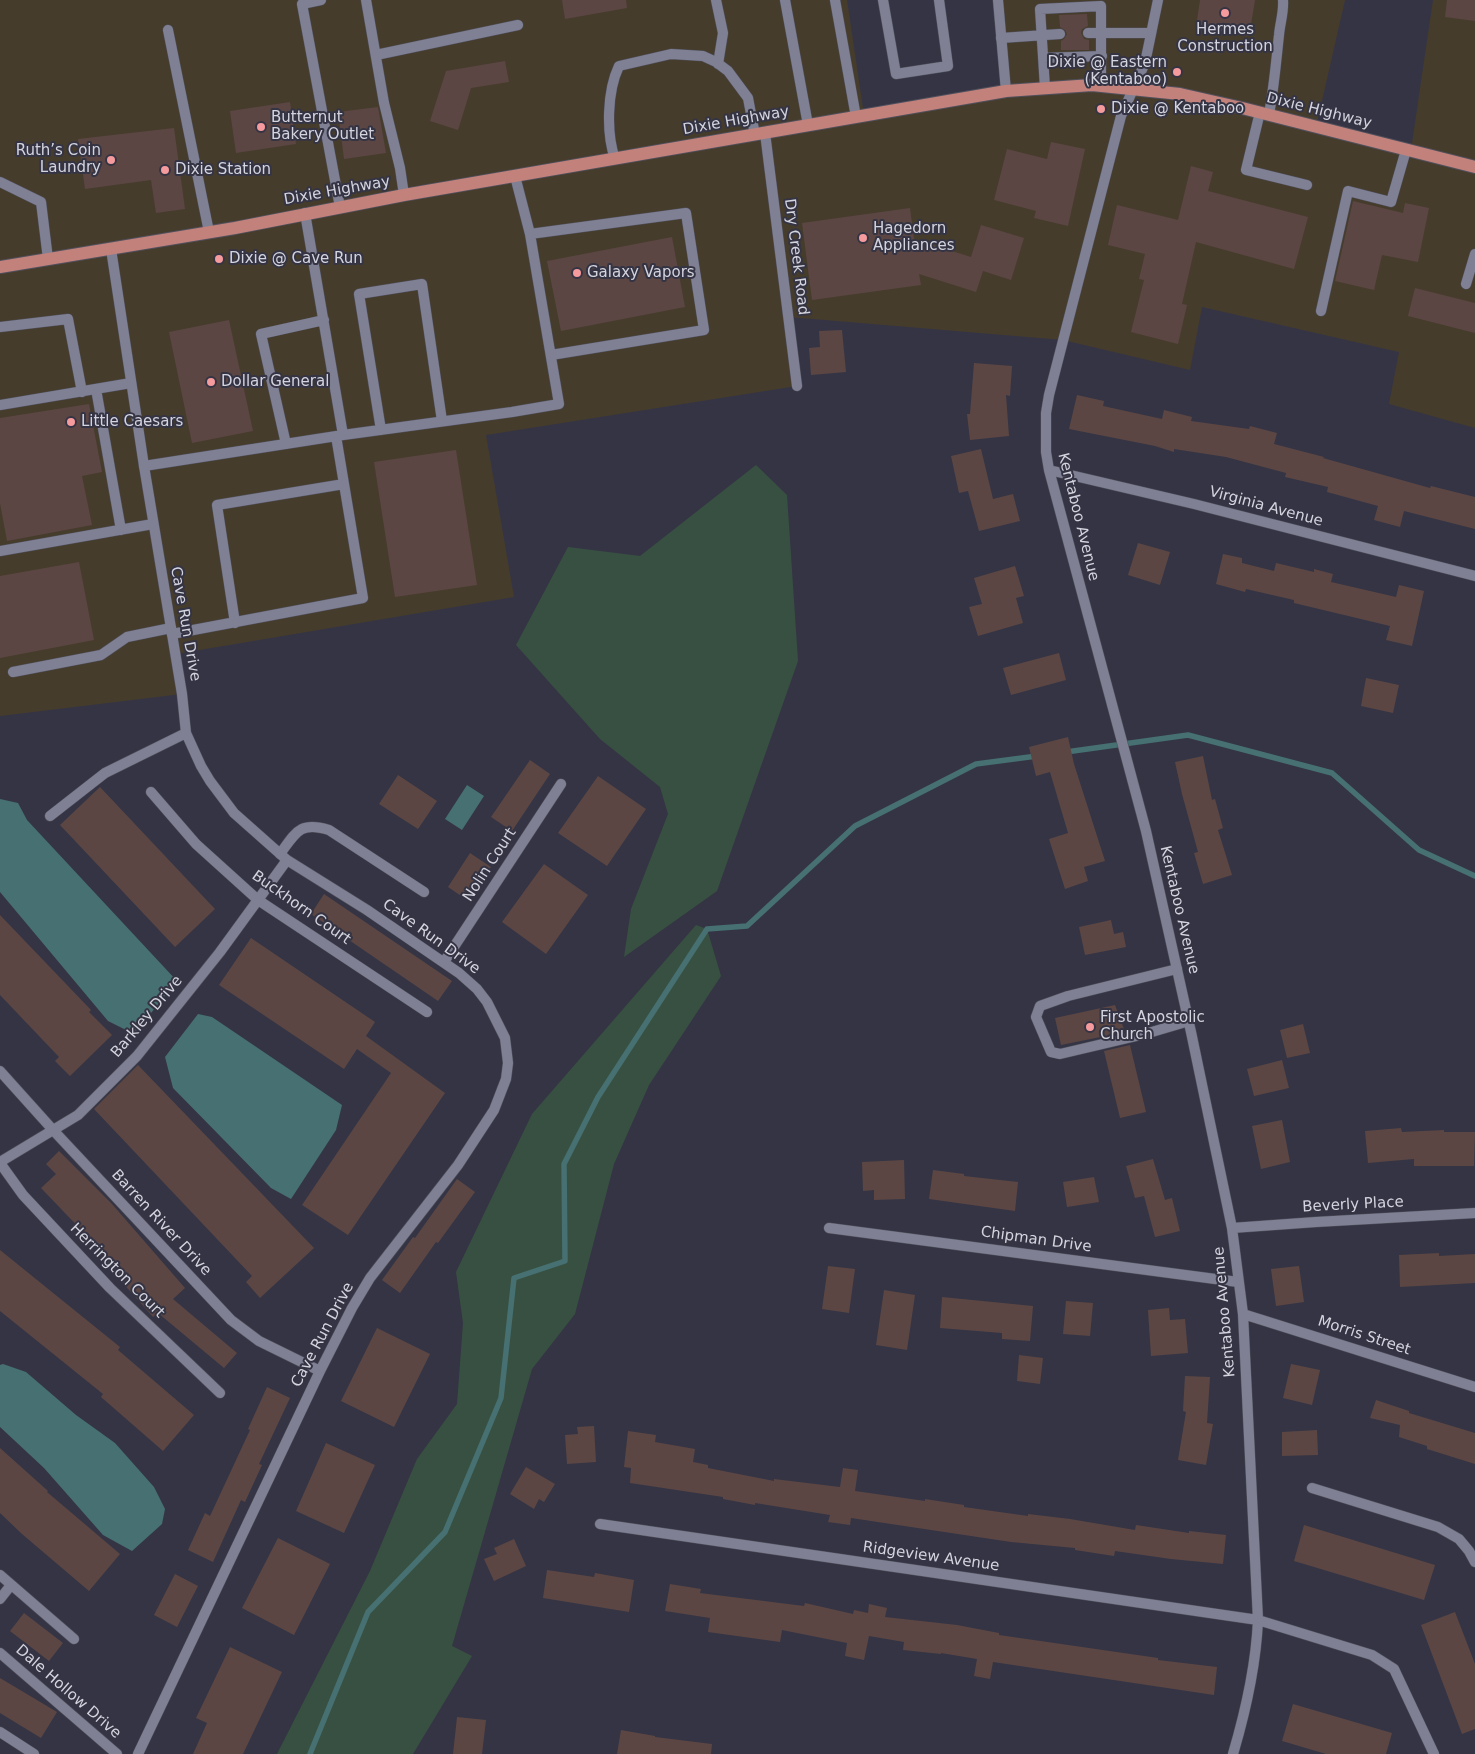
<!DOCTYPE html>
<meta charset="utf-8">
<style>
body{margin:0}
canvas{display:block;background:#343444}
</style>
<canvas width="1475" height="1754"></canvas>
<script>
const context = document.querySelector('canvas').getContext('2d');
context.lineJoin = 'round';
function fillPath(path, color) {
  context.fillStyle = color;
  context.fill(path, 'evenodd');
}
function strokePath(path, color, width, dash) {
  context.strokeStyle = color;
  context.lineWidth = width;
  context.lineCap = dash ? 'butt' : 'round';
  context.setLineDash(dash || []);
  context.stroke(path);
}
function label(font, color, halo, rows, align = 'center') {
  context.font = font + ' "DejaVu Sans",sans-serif';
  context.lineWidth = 4;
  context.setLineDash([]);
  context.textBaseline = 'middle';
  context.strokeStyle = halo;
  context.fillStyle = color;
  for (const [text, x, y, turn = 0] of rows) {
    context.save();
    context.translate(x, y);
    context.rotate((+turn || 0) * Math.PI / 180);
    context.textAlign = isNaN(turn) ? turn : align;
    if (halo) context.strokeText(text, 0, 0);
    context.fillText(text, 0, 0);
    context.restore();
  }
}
fillPath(new Path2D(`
 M 0,0 L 847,0 L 864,115 L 1006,91 L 998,0 L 1345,0 L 1316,127 L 1411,150 L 1433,0 L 1475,0 L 1475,428 L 1389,404 L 1399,352 L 1202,307 L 1190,370 L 1063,340 L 789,317 L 797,386 L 486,435 L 514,597 L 176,654 L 182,694 L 0,716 Z`), '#463c2c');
fillPath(new Path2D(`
 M 756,465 L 787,495 L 798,661 L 717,891 L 624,957 L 631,909 L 668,814 L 660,787 L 600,739 L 516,645 L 568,547 L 640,556 Z
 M 696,925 L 707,929 L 721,976 L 649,1085 L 614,1164 L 575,1314 L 532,1369 L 452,1646 L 472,1656 L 413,1754 L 277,1754 L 370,1571 L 417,1459 L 457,1404 L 463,1323 L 456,1272 L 532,1114 Z`), '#385041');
fillPath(new Path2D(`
 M 467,785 L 484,796 L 462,830 L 445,819 Z
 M 0,799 L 18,803 L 27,820 L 177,981 L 134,1034 L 108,1021 L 0,892 Z
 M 198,1014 L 212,1017 L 342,1105 L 336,1130 L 291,1199 L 271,1188 L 173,1088 L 165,1057 Z
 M 3,1364 L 26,1372 L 76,1415 L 115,1443 L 154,1487 L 165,1509 L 162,1524 L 132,1551 L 103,1535 L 44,1468 L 0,1427 L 0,1365 Z`), '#467071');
strokePath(new Path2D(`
 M 1066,752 L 1188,735 L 1332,773 L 1419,850 L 1475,876
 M 310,1754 L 368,1612 L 445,1532 L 501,1398 L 514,1278 L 565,1261 L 564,1164 L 598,1097 L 707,929 L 747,926 L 855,826 L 976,764 L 1037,756`), '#467071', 5.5);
fillPath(new Path2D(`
 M 562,0 L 626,0 L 627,8 L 565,19 Z
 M 1200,0 L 1255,0 L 1249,36 L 1196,27 Z
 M 1447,0 L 1475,0 L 1475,21 L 1445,17 Z
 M 1087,14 L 1088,26 L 1082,29 L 1081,33 L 1084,39 L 1089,40 L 1089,50 L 1061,50 L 1061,41 L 1064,39 L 1067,34 L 1065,30 L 1060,27 L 1059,15 Z
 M 505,61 L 509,82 L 471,88 L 458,130 L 430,121 L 446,71 Z
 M 290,102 L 296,144 L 236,153 L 230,111 Z
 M 378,107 L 386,153 L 344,159 L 338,112 Z
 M 174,128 L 185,209 L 156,213 L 151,180 L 85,189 L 78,139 Z
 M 1051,142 L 1085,149 L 1068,226 L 1034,218 L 1036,211 L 994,200 L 1007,149 L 1047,159 Z
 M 1191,166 L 1213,172 L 1208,191 L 1308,217 L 1294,269 L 1196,242 L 1182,304 L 1187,305 L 1178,344 L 1131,332 L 1144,280 L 1139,279 L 1145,254 L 1108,245 L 1117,205 L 1178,220 Z
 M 1353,201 L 1403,213 L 1405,203 L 1429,208 L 1418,262 L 1382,255 L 1374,290 L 1335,281 Z
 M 910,208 L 914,239 L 971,257 L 981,225 L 1024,238 L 1011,280 L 983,271 L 976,292 L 919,274 L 921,285 L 812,300 L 802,223 Z
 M 672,237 L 685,307 L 561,331 L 547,261 Z
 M 1415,288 L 1475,303 L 1475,333 L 1408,316 Z
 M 229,320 L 253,431 L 192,443 L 169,332 Z
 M 842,330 L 846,372 L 811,375 L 809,348 L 820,347 L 819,331 Z
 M 974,363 L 1012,366 L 1010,396 L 1006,395 L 1009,436 L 970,440 L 967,414 L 970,414 Z
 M 1077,395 L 1104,401 L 1103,406 L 1162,419 L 1164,410 L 1192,417 L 1191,421 L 1249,429 L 1250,426 L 1277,433 L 1274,444 L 1324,457 L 1323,458 L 1430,488 L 1431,486 L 1475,497 L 1475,529 L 1404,511 L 1400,527 L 1374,520 L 1378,506 L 1327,492 L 1328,487 L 1285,477 L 1286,473 L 1226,457 L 1174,449 L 1174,452 L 1155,446 L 1069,429 Z
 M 89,404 L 102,472 L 82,476 L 92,525 L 7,541 L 0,503 L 0,418 Z
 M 981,449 L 993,499 L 1013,494 L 1020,521 L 979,531 L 968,491 L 959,493 L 951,456 Z
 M 456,450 L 477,585 L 395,597 L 374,462 Z
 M 1138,543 L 1170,552 L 1160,585 L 1128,575 Z
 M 1223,554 L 1242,558 L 1242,563 L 1274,571 L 1276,563 L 1314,572 L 1314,569 L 1333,574 L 1331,582 L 1396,597 L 1399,585 L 1424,591 L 1412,646 L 1386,640 L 1390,626 L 1294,603 L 1294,600 L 1246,589 L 1245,592 L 1216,584 Z
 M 79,562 L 94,640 L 0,658 L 0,576 Z
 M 1015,566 L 1024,596 L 1016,598 L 1023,623 L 978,636 L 969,607 L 982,604 L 974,578 Z
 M 1059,653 L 1066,680 L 1011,695 L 1003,668 Z
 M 1366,678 L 1399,685 L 1393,713 L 1361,706 Z
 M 1068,737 L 1074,764 L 1105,861 L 1084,867 L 1088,881 L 1065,889 L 1049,839 L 1068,833 L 1050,772 L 1036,776 L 1029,747 Z
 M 1203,756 L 1212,800 L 1215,799 L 1223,828 L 1218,830 L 1232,875 L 1203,884 L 1194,853 L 1198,852 L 1182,794 L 1175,762 Z
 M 530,760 L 550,774 L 512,831 L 491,817 Z
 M 398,775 L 437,801 L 418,829 L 379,804 Z
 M 598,776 L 646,809 L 607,866 L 558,833 Z
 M 100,787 L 215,909 L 175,947 L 60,825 Z
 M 470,853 L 491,867 L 467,900 L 448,887 Z
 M 544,864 L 588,895 L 546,954 L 502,922 Z
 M 324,894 L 452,981 L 438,1001 L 311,914 Z
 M 0,915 L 91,1010 L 89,1012 L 112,1035 L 70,1076 L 55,1061 L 59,1057 L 0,995 Z
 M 1111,920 L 1114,934 L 1123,932 L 1126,947 L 1085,955 L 1079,927 Z
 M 251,938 L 375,1022 L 366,1036 L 445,1093 L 348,1235 L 302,1205 L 391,1073 L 357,1049 L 344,1069 L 219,985 Z
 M 1115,1005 L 1125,1032 L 1061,1045 L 1055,1018 Z
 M 1303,1024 L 1310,1053 L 1287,1058 L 1280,1030 Z
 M 1130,1045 L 1146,1112 L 1120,1118 L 1104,1051 Z
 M 1282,1060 L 1289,1088 L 1254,1096 L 1247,1069 Z
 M 138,1065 L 314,1248 L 260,1298 L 246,1282 L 252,1276 L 94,1109 Z
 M 1282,1120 L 1290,1162 L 1261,1169 L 1252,1126 Z
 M 1401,1128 L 1402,1132 L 1444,1130 L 1444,1132 L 1475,1132 L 1474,1166 L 1414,1166 L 1414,1159 L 1368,1163 L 1365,1131 Z
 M 59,1151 L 112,1204 L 185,1288 L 173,1299 L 237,1353 L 224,1368 L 158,1313 L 153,1317 L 105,1263 L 109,1259 L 41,1188 L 56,1174 L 46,1164 Z
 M 1153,1159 L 1165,1200 L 1172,1198 L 1180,1231 L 1155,1237 L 1144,1196 L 1135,1198 L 1126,1166 Z
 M 904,1160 L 905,1199 L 874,1200 L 874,1190 L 863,1191 L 862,1162 Z
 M 933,1170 L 964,1174 L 964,1176 L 1018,1182 L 1015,1211 L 929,1199 Z
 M 1094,1177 L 1099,1202 L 1067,1207 L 1063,1182 Z
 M 457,1179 L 475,1192 L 438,1243 L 436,1242 L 400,1293 L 382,1280 L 413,1237 L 415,1238 Z
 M 0,1250 L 120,1347 L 118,1350 L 194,1415 L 163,1451 L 101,1397 L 103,1394 L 0,1311 Z
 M 1439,1253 L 1439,1256 L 1475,1254 L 1475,1283 L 1400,1287 L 1399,1255 Z
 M 828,1266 L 855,1269 L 849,1313 L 822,1309 Z
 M 1299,1266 L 1304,1302 L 1276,1306 L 1271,1269 Z
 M 884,1290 L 915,1295 L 907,1350 L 876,1345 Z
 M 942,1297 L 1033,1306 L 1030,1341 L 1002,1339 L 1002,1333 L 940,1328 Z
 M 1066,1301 L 1093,1303 L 1090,1336 L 1063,1334 Z
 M 1169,1308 L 1170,1320 L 1185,1319 L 1188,1353 L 1151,1356 L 1148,1310 Z
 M 377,1328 L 430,1354 L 394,1427 L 341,1401 Z
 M 1019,1355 L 1043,1358 L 1040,1384 L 1017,1381 Z
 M 1291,1364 L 1320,1370 L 1312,1405 L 1283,1398 Z
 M 1185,1376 L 1210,1377 L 1207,1423 L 1213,1424 L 1206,1465 L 1178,1460 L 1186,1412 L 1183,1411 Z
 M 267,1387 L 290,1398 L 259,1464 L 262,1465 L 245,1502 L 241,1500 L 213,1562 L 188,1550 L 205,1513 L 210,1516 L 250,1430 L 248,1429 Z
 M 1376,1400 L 1409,1411 L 1409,1413 L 1475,1433 L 1475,1464 L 1427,1449 L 1427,1446 L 1399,1437 L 1400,1425 L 1370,1418 Z
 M 594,1426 L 596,1462 L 567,1464 L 565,1435 L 578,1434 L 577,1427 Z
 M 1317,1430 L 1318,1455 L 1282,1456 L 1282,1432 Z
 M 628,1431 L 656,1435 L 655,1442 L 695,1449 L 693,1462 L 708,1465 L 708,1468 L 774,1481 L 774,1479 L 840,1487 L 843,1468 L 858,1470 L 855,1491 L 925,1501 L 925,1499 L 964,1505 L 964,1507 L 1028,1516 L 1028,1514 L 1070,1519 L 1135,1530 L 1136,1525 L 1189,1533 L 1189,1531 L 1226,1535 L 1223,1564 L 1171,1559 L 1115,1551 L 1114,1556 L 1075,1550 L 1075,1548 L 1011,1542 L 851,1518 L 850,1525 L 828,1522 L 830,1515 L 755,1503 L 755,1505 L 723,1499 L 723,1497 L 630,1483 L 631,1468 L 624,1467 Z
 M 326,1443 L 375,1465 L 344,1533 L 296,1511 Z
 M 0,1448 L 48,1491 L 47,1492 L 120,1554 L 89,1591 L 22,1534 L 0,1513 Z
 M 526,1467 L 555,1484 L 544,1502 L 539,1499 L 534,1509 L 510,1494 Z
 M 1304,1525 L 1435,1565 L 1424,1600 L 1294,1561 Z
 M 278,1538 L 330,1564 L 294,1635 L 242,1608 Z
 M 514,1539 L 526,1566 L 494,1581 L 484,1559 L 497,1554 L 494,1548 Z
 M 547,1570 L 594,1577 L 595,1573 L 634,1580 L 629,1612 L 543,1598 Z
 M 175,1574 L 198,1586 L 177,1627 L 154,1615 Z
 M 670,1584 L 701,1589 L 700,1593 L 804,1606 L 805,1603 L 853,1614 L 854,1610 L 868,1613 L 869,1604 L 887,1608 L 885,1617 L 957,1625 L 999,1633 L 999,1635 L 1158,1658 L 1158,1660 L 1217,1667 L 1214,1695 L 993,1662 L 990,1679 L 974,1676 L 977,1659 L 941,1653 L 941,1654 L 903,1650 L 904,1642 L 869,1636 L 864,1660 L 845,1656 L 847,1643 L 782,1630 L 780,1642 L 708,1632 L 710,1618 L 665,1611 Z
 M 1455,1612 L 1475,1664 L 1475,1729 L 1462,1734 L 1421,1625 Z
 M 24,1613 L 63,1643 L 49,1661 L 10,1631 Z
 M 230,1647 L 282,1672 L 243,1754 L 193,1754 L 207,1723 L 196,1718 Z
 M 0,1678 L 57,1712 L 41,1738 L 0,1713 Z
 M 1293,1704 L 1392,1733 L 1386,1754 L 1326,1754 L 1282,1741 Z
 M 457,1717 L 486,1720 L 482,1754 L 453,1754 Z
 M 621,1730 L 655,1736 L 655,1737 L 712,1744 L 711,1754 L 617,1754 Z`), '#5b4643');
const service = new Path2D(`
 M 321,0 L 302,4 L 340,207
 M 366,0 L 384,103 L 400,168 L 404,195
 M 716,0 L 723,33 L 718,64
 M 785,0 L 808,125
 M 835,0 L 856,117
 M 883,0 L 896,74 L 948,66 L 939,0
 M 168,30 L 209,232
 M 1088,33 L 1101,33 L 1101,85
 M 1001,38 L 1060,34
 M 376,55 L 518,25
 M 1043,58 L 1102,56
 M 1045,88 L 1040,9 L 1101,6 L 1101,33 L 1151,33
 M 1260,112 L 1246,170 L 1307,185
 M 1269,114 C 1274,88 1276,62 1279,35 C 1280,23 1284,12 1283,0
 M 615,159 C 606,133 607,91 619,66 L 671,54 L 703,56 L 716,62 L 728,71 L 748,98 L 755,135
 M 515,176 L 530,234
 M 0,182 L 41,202 L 48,259
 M 305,213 L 343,435
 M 1466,284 L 1475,254
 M 1321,311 L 1348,191 L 1391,202 L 1406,150
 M 0,327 L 68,319 L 82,392
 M 96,389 L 121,530
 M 0,405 L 131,383
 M 381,430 L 359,294 L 422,284 L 442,421
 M 286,444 L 261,334 L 324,320
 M 144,466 L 343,435 L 512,412 L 559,404 L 530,234 L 686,213 L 704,330 L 551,355
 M 0,551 L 153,524
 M 235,623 L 217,505 L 344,484
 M 172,634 L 363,598 L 336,436
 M 13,672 L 101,655 L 127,637 L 171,628
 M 280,854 C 296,832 300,821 329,830 L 424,892
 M 1177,969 L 1068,996 L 1040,1006 L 1036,1017 L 1051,1052 L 1060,1054 L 1145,1034 L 1189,1021
 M 0,1732 L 34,1754`);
const minor = new Path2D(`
 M 998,0 L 1006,91
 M 1158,0 L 1145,63 L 1121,116 L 1049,395 L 1046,413 L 1046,452 L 1049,470 L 1146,831 L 1191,1032 L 1232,1228 L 1243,1314 L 1258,1620 C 1256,1666 1246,1710 1233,1754
 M 765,133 L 797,386
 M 111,249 L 144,466 L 182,694 L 186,733 L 201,766 L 210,781 L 234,813 L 287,860 L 367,910 L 459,973 L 477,989 L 487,1002 L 505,1038 L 508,1063 L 506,1079 L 494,1110 L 458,1165 L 370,1278 L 352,1308 L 320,1371 L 138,1754
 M 1049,470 L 1194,504 L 1475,576
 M 151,792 L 196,844 L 258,900 L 427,1012
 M 50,816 L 105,773 L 186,733
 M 444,962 L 561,784
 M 0,1071 L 53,1130 L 231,1320 L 259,1341 L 320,1371
 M 0,1162 L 78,1115 L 137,1056 L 220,952 L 287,860
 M 0,1163 L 23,1195 L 110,1288 L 220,1393
 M 829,1228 L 1238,1282
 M 1232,1228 L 1316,1222 L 1475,1213
 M 1243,1314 L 1475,1387
 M 1312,1488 L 1438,1527 L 1459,1539 L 1469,1551 L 1475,1562
 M 600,1524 L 1258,1620 L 1372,1655 L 1394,1669 L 1434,1754
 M 0,1575 L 74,1639
 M 0,1599 L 11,1585
 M 0,1653 L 117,1754`);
const primary = new Path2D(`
 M 0,267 L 235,228 L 404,195 L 1006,91 L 1092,85 L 1180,94 L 1242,108 L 1475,167`);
strokePath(service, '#50505d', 11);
strokePath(minor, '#50505d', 11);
strokePath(primary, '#50505d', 14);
strokePath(service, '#7f8093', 10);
strokePath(minor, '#7f8093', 10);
strokePath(primary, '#c2827b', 12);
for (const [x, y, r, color] of [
 [1225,13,5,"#f59b9d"],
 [1177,72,5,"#f59b9d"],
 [1101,109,5,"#f59b9d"],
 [261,127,5,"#f59b9d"],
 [111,160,5,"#f59b9d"],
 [165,170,5,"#f59b9d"],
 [863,238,5,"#f59b9d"],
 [219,259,5,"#f59b9d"],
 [577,273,5,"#f59b9d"],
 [211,382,5,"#f59b9d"],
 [71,422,5,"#f59b9d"],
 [1090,1027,5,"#f59b9d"]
]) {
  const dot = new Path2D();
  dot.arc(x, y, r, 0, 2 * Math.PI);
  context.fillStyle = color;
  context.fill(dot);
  strokePath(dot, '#343444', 2);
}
label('15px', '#d4d4df', '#343444', [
 ["Hermes",1225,30,"center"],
 ["Construction",1225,47,"center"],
 ["Dixie @ Eastern",1167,63,"right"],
 ["(Kentaboo)",1167,80,"right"],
 ["Dixie @ Kentaboo",1111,109],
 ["Butternut",271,118],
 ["Bakery Outlet",271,135],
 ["Ruth’s Coin",101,151,"right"],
 ["Laundry",101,168,"right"],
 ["Dixie Station",175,170],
 ["Hagedorn",873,229],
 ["Appliances",873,246],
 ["Dixie @ Cave Run",229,259],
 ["Galaxy Vapors",587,273],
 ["Dollar General",221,382],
 ["Little Caesars",81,422],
 ["First Apostolic",1100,1018],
 ["Church",1100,1035]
], 'left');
label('15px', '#d4d4df', '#343444', [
 ["Dixie Highway",1319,111,14],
 ["Dixie Highway",736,121,-10],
 ["Dixie Highway",337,191,-10],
 ["Dry Creek Road",796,257,83],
 ["Virginia Avenue",1266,507,15],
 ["Kentaboo Avenue",1078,517,76],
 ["Cave Run Drive",185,624,80],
 ["Nolin Court",490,865,-57],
 ["Buckhorn Court",301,908,35],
 ["Kentaboo Avenue",1179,910,77],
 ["Cave Run Drive",431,937,36],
 ["Barkley Drive",147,1017,-50],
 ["Beverly Place",1353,1205,-3],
 ["Barren River Drive",161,1223,47],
 ["Chipman Drive",1036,1240,8],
 ["Herrington Court",117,1271,45],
 ["Kentaboo Avenue",1225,1312,-95],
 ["Cave Run Drive",323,1335,-62],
 ["Morris Street",1364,1336,18],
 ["Ridgeview Avenue",931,1557,8],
 ["Dale Hollow Drive",68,1692,41]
]);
</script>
